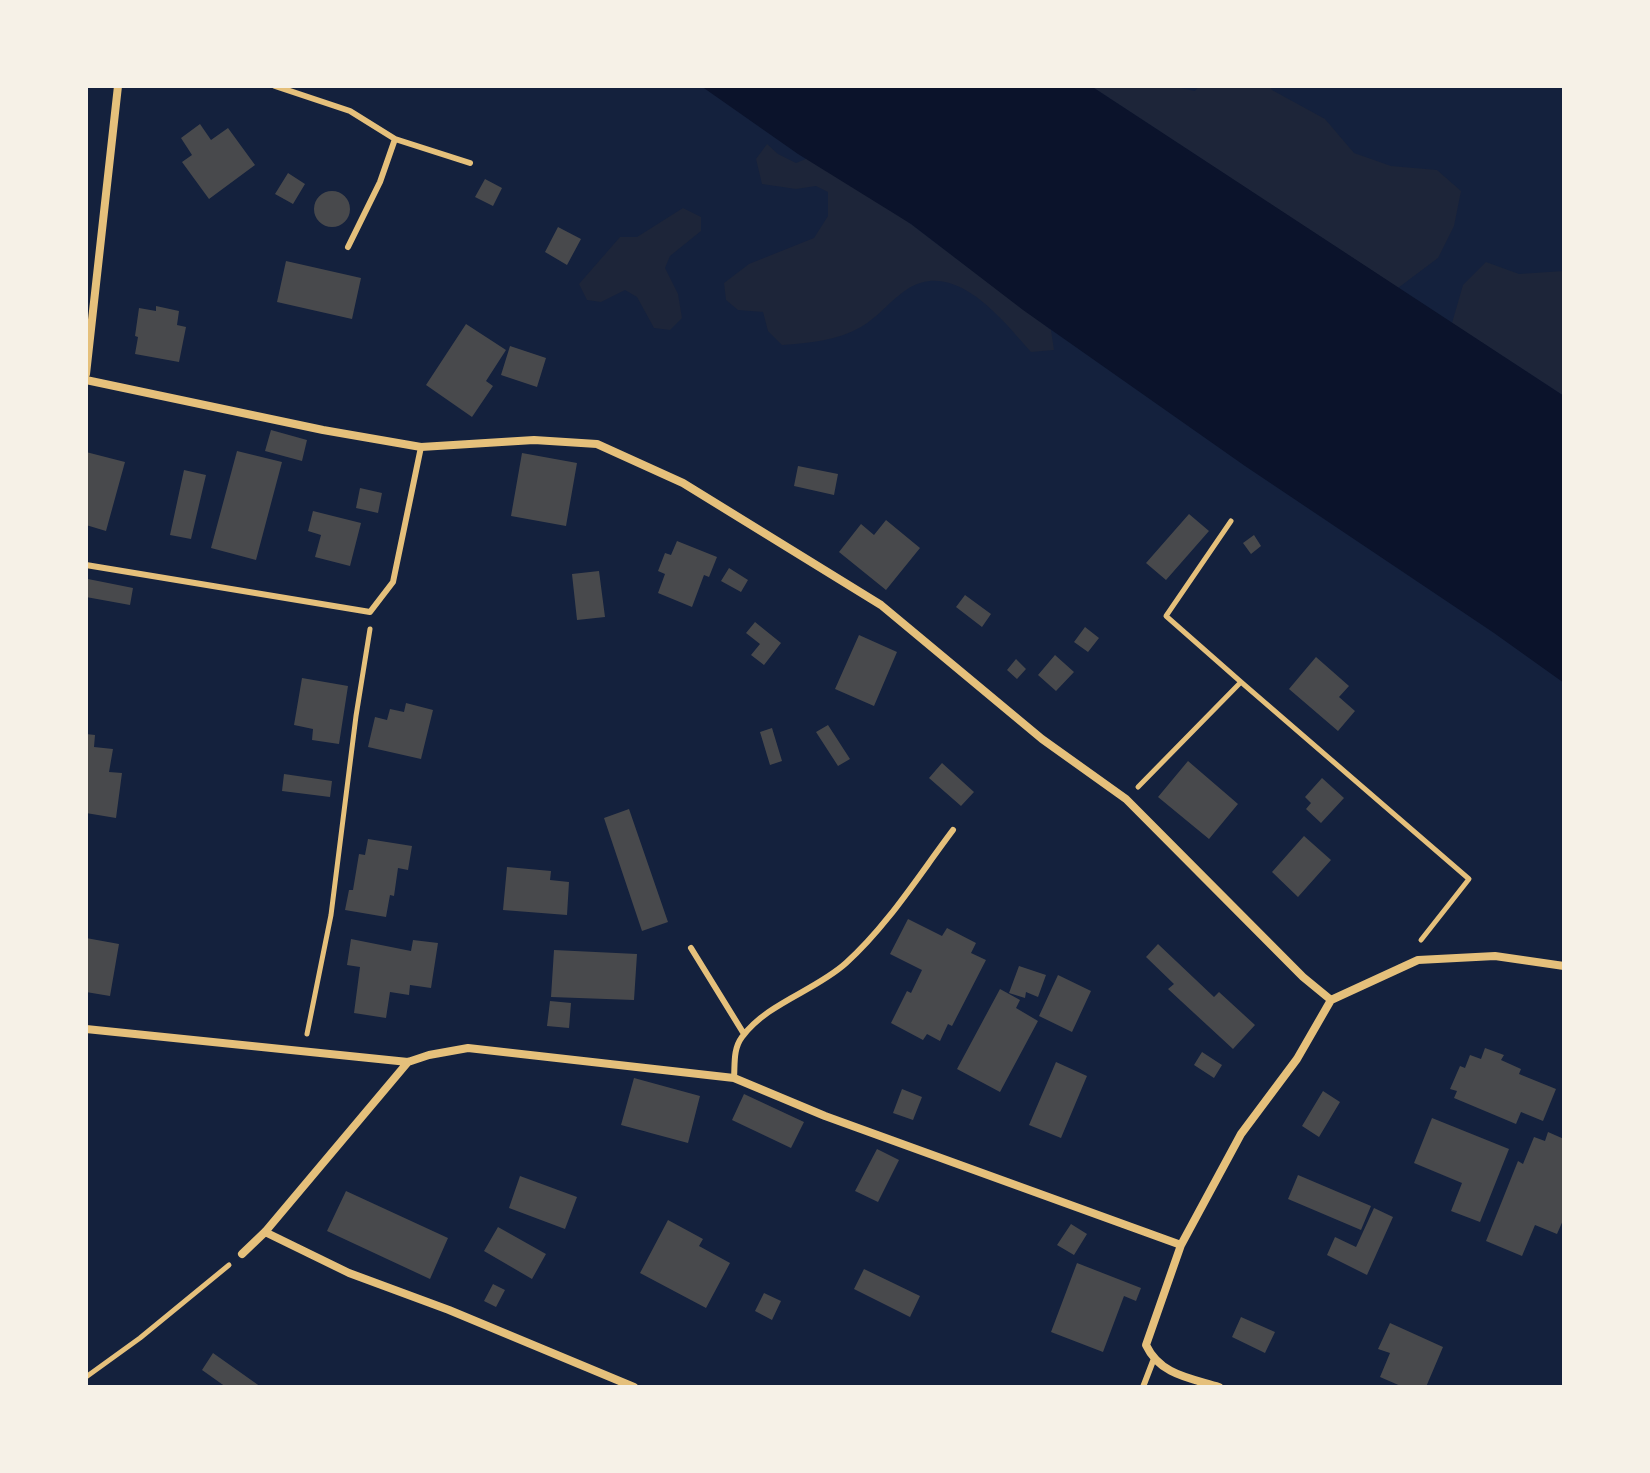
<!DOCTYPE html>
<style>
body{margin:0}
#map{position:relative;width:1650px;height:1473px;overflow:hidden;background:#14213d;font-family:"Open Sans",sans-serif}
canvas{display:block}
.frame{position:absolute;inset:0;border:88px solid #f6f1e7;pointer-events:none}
</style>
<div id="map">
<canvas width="1650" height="1473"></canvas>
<div class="frame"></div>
</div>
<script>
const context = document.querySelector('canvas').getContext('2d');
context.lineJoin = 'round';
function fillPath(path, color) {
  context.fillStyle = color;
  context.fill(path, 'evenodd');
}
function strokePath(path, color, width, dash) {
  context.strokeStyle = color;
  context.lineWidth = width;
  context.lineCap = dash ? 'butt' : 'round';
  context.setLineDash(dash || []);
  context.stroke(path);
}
fillPath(new Path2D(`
 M 1091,86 L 1169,86 L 1195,91 L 1199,86 L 1270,86 L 1272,90 L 1325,119 L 1354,153 L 1391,166 L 1437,170 L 1461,191 L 1454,226 L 1438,258 L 1398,288 Z
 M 767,144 L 778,154 L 796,163 L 818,154 L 1051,330 L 1054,350 L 1031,352 C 1003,321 957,260 909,288 C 892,298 879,317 861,327 C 836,341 810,343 782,345 L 768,331 L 763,312 L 738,310 L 726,300 L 724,283 L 749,264 L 814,238 L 828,216 L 828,192 L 816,186 L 796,189 L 762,184 L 756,159 Z
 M 683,208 L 701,217 L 701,231 L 670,256 L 665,268 L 678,294 L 682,318 L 670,330 L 654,328 L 637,297 L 625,290 L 601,302 L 587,300 L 579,284 L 620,237 L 637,237 Z
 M 1486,262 L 1519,274 L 1564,271 L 1564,396 L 1452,323 L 1463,285 Z`), '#1d2539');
fillPath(new Path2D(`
 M 701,86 L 1091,86 L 1564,396 L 1564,683 L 1494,633 L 1245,466 L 1023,310 L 911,224 L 798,154 Z`), '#0b132b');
fillPath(new Path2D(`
 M 200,124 L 211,140 L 228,128 L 255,165 L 209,199 L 182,162 L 192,155 L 181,138 Z
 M 288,173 L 305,184 L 293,204 L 275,194 Z
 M 485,179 L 502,188 L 493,206 L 475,197 Z
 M314 209a18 18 0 1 1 36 0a18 18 0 1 1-36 0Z
 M 558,227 L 581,239 L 567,265 L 545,252 Z
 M 286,261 L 361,278 L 352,319 L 277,302 Z
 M 156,306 L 179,311 L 177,325 L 186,327 L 179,362 L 135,354 L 138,337 L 135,336 L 139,308 L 156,311 Z
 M 466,324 L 506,350 L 486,381 L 493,386 L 472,417 L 426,385 Z
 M 510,346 L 546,358 L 537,387 L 501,375 Z
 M 271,430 L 307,440 L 302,461 L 265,451 Z
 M 237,451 L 282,462 L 256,560 L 211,548 Z
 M 86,452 L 125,462 L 106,531 L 86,525 Z
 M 522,453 L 577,463 L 566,526 L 511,516 Z
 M 798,466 L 838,474 L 834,495 L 794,486 Z
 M 184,470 L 206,475 L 191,539 L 170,535 Z
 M 360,488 L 382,493 L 378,513 L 356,508 Z
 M 313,511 L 361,523 L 350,566 L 315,557 L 321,535 L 308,531 Z
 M 1189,514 L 1209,531 L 1166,580 L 1146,563 Z
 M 886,520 L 920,548 L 886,590 L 839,552 L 861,524 L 874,535 Z
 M 1254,535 L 1261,546 L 1251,554 L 1243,543 Z
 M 677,541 L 717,557 L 709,577 L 704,575 L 692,607 L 658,593 L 665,574 L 658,571 L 665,553 L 671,555 Z
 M 729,568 L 748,580 L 741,592 L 721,581 Z
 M 599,571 L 605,617 L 577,620 L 572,574 Z
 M 88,579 L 133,588 L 130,605 L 86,597 Z
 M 965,595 L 991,614 L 982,627 L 956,607 Z
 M 755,622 L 781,643 L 764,665 L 751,655 L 760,644 L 746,633 Z
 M 1085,627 L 1099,638 L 1088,652 L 1074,642 Z
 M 859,635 L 897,652 L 874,706 L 835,689 Z
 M 1055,655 L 1074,672 L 1056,691 L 1038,675 Z
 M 1316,657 L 1349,686 L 1339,697 L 1355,711 L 1338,731 L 1289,689 Z
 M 1016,659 L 1026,669 L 1017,679 L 1007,670 Z
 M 302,678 L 348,686 L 339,744 L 312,740 L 313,729 L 294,725 Z
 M 406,703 L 433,710 L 421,759 L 368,747 L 375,717 L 387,720 L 390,709 L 404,712 Z
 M 828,725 L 850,759 L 838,766 L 816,732 Z
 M 772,728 L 782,761 L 770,765 L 760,732 Z
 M 86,734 L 95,735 L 94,747 L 113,749 L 109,772 L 122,773 L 116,818 L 86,813 Z
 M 1188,761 L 1238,804 L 1209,839 L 1158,797 Z
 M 942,763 L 974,792 L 961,806 L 929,778 Z
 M 284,774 L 332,781 L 330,797 L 282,791 Z
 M 1322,778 L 1344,798 L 1321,823 L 1306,809 L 1311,803 L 1305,797 Z
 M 629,809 L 668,922 L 642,931 L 604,818 Z
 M 1304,836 L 1331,860 L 1298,897 L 1272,872 Z
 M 368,839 L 412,846 L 408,870 L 398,868 L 394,896 L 390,895 L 386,917 L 345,910 L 349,890 L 353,890 L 359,854 L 365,855 Z
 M 507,867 L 551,871 L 550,880 L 569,882 L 567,915 L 503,910 Z
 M 908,919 L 942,936 L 947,928 L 976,943 L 971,953 L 986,960 L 952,1026 L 948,1024 L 940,1041 L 927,1034 L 923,1040 L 891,1023 L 907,991 L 911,993 L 922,970 L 890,954 Z
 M 86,938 L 119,944 L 110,996 L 86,992 Z
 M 351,939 L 411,951 L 413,940 L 438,943 L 431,988 L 410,985 L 409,995 L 390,992 L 386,1018 L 354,1013 L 360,967 L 347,965 Z
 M 1158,944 L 1214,997 L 1219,992 L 1255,1025 L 1233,1049 L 1168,989 L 1174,984 L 1146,957 Z
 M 554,950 L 637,954 L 634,1000 L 551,997 Z
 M 1019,966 L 1046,975 L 1038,997 L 1026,992 L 1025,998 L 1009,993 Z
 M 1058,975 L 1091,991 L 1072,1032 L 1039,1016 Z
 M 1000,989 L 1020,1000 L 1016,1008 L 1038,1021 L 1000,1092 L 957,1069 Z
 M 550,1001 L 571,1003 L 569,1028 L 547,1026 Z
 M 1485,1048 L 1504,1055 L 1501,1060 L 1521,1069 L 1519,1074 L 1556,1089 L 1543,1121 L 1521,1112 L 1516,1124 L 1454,1098 L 1457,1091 L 1450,1089 L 1460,1066 L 1465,1068 L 1470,1055 L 1481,1059 Z
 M 1202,1052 L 1222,1065 L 1214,1078 L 1194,1065 Z
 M 1056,1062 L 1087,1076 L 1061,1138 L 1029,1125 Z
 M 634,1078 L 700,1096 L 688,1143 L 621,1125 Z
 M 902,1089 L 922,1097 L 913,1120 L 893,1113 Z
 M 1323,1091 L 1340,1102 L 1319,1137 L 1302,1126 Z
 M 744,1094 L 804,1122 L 791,1148 L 732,1120 Z
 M 1432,1118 L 1509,1149 L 1480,1222 L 1451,1211 L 1462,1183 L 1414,1163 Z
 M 1548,1132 L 1564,1139 L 1564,1218 L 1557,1234 L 1535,1225 L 1522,1256 L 1486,1241 L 1518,1161 L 1523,1164 L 1534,1137 L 1545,1141 Z
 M 877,1149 L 899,1160 L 878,1202 L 855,1191 Z
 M 1298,1175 L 1371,1206 L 1361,1230 L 1288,1199 Z
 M 520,1176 L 577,1197 L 565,1229 L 509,1208 Z
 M 346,1191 L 448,1238 L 430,1279 L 327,1231 Z
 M 1374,1208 L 1393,1217 L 1367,1275 L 1327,1255 L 1335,1237 L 1356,1247 Z
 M 668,1220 L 703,1239 L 699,1246 L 730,1263 L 706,1308 L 640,1273 Z
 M 1071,1224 L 1087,1234 L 1074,1255 L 1057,1245 Z
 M 498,1227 L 546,1254 L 532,1279 L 484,1251 Z
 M 1077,1263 L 1141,1288 L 1136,1301 L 1124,1296 L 1103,1352 L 1051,1332 Z
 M 864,1269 L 920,1296 L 910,1317 L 854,1289 Z
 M 493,1284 L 505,1290 L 496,1307 L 484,1301 Z
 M 764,1293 L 781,1301 L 772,1320 L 755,1311 Z
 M 1241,1317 L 1275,1332 L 1265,1353 L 1232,1337 Z
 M 1390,1323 L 1443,1347 L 1426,1387 L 1403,1387 L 1380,1377 L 1390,1353 L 1378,1349 Z
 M 213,1353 L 261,1387 L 226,1387 L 202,1370 Z`), '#48494c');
strokePath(new Path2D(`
 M 1241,682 L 1469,879 L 1421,940
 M 1138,787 L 1241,682 L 1166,616 L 1231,521
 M 307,1034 L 331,915 L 356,716 L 370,629
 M 86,1377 L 140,1338 L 229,1265`), '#e5c07b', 5);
strokePath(new Path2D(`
 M 275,86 L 350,111 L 395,139 L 470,163
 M 348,247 L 380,182 L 395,139
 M 86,565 L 370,612 L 393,582 L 421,447
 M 691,948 L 744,1034
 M 734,1078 C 735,1064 733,1049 742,1037 C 767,1003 815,991 846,963 C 888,925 919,875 953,830
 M 1143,1387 L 1153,1361`), '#e5c07b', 6);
strokePath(new Path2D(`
 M 86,374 L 118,86
 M 86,380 L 323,430 L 421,447 L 534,440 L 597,444 L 683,483 L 881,605 L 1042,739 L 1126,799 L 1303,977 L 1331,1000
 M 86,1029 L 408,1062 L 429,1055 L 468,1048 L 734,1078 L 825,1116 L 1181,1245
 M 265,1232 L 349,1273 L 449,1310 L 634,1387
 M 242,1254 L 265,1232 L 408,1062
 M 1219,1387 C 1190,1378 1160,1375 1146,1345 L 1181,1245 L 1241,1134 L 1297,1059 L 1331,1000 L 1418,960 L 1495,956 L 1564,966`), '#e5c07b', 8);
</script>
